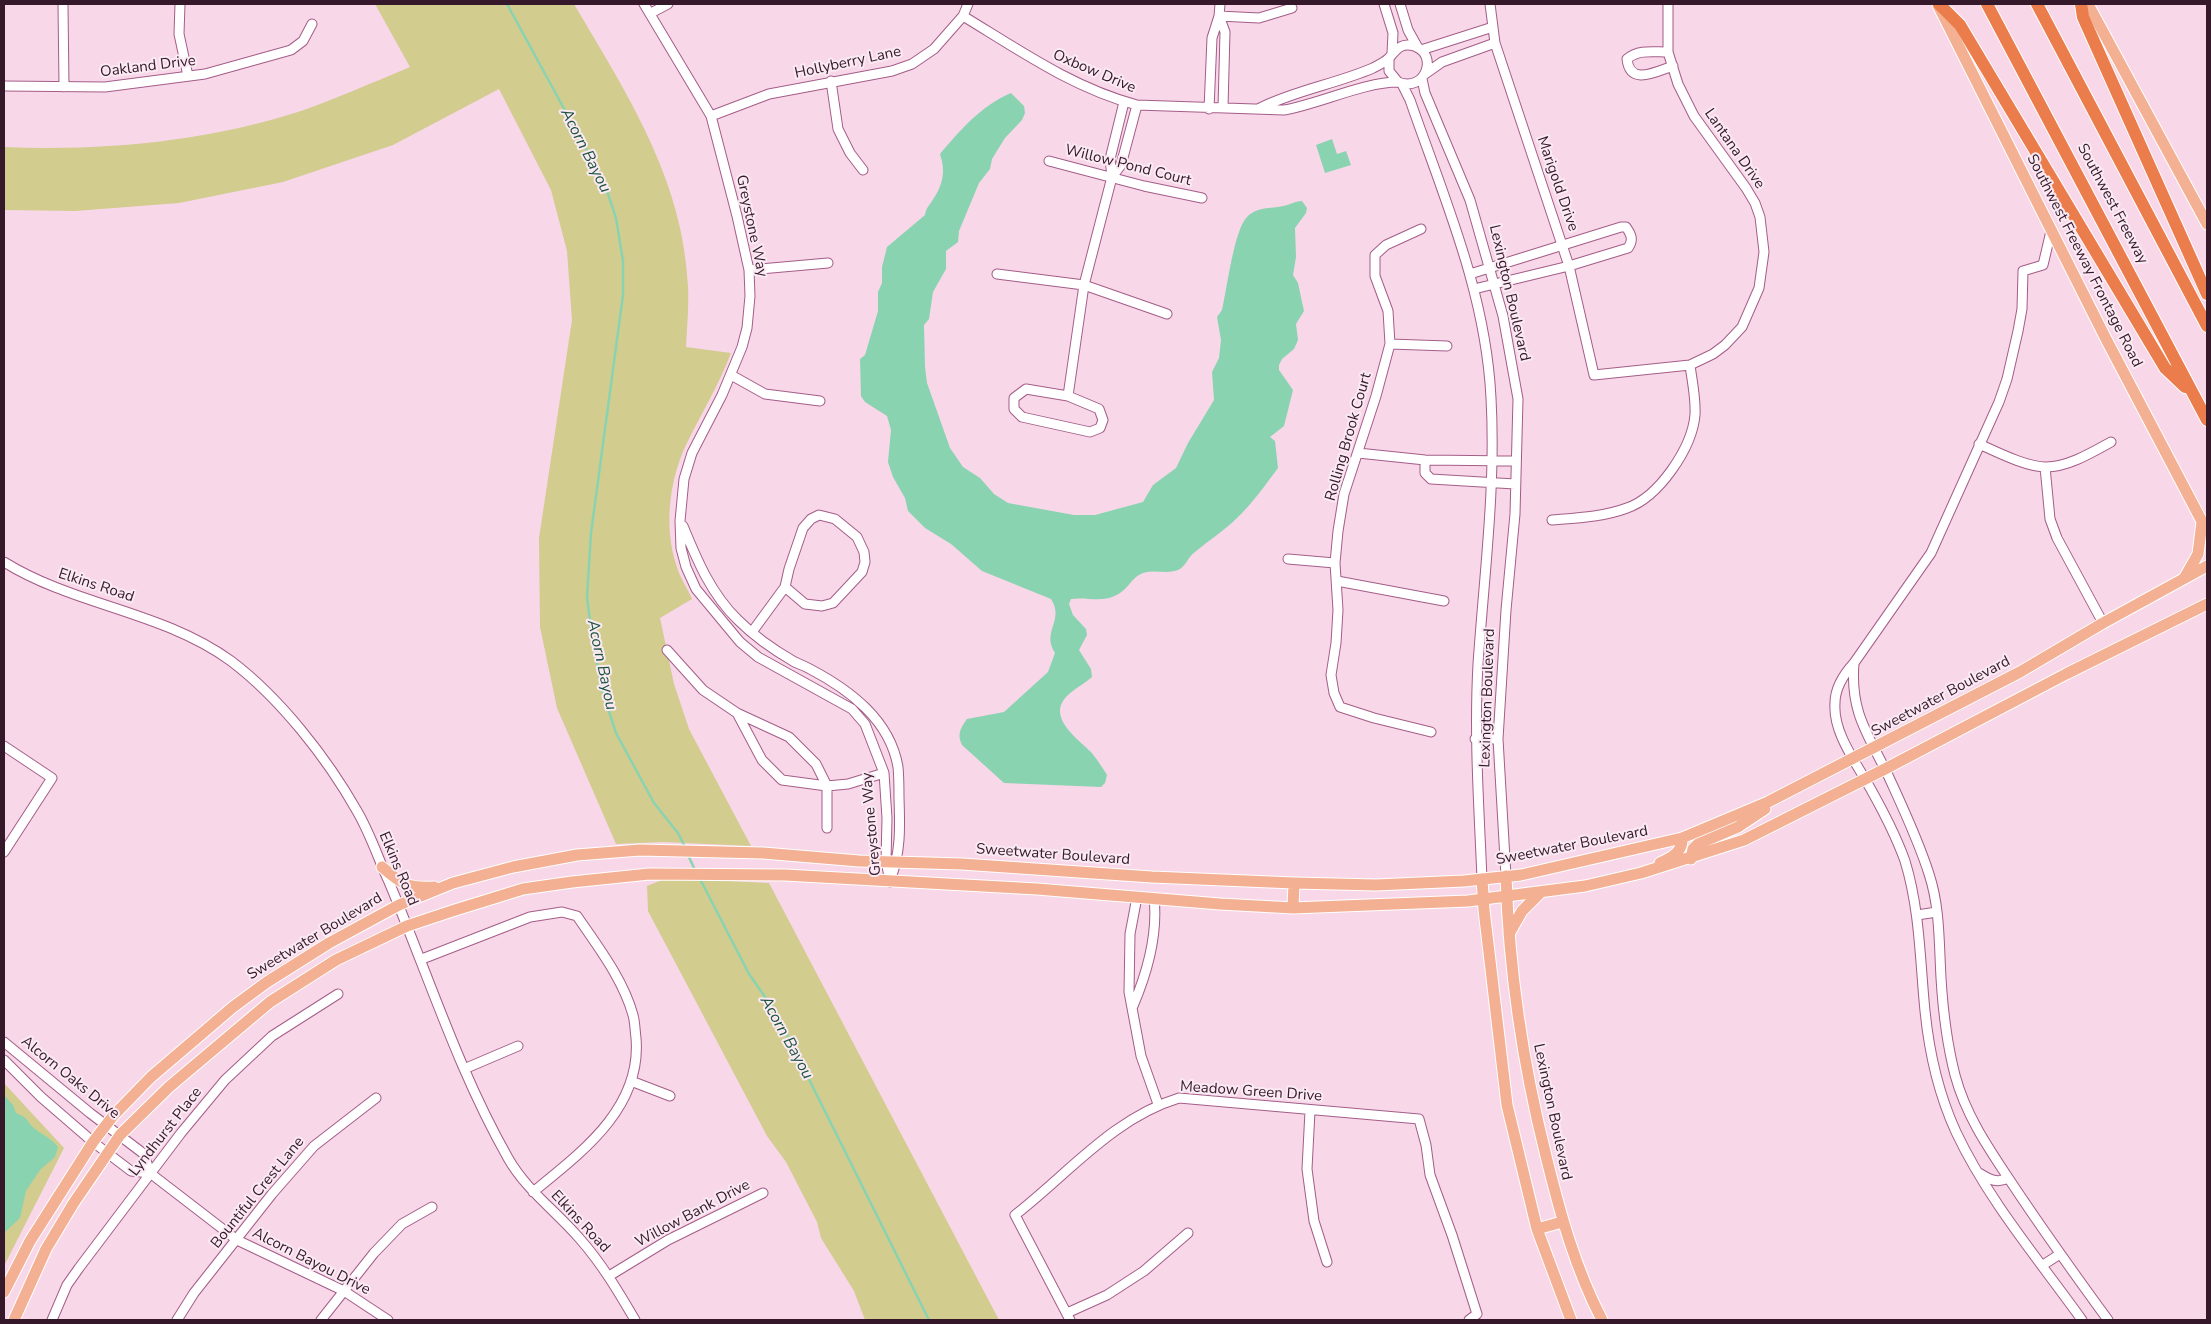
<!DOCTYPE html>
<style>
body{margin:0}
#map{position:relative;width:2211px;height:1324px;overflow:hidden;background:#f8d7e9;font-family:"Nunito Sans",sans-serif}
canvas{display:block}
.frame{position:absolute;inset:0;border:5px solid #35182a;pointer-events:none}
</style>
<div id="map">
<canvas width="2211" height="1324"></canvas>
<div class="frame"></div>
</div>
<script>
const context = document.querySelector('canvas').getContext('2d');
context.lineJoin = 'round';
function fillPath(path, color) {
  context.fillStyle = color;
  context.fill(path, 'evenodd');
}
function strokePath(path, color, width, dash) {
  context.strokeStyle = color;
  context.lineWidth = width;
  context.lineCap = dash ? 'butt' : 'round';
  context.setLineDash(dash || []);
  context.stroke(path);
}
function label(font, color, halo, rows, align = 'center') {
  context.font = font + ' "Nunito Sans",sans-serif';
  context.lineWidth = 4;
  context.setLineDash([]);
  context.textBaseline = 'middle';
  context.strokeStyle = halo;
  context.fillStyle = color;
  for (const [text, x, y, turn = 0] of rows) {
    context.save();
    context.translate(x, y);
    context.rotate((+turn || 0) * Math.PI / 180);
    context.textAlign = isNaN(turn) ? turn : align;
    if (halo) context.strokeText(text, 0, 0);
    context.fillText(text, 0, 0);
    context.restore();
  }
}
fillPath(new Path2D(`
 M 375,4 L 574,4 C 627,94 683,179 688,286 C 689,307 687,327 686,347 L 731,353 C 719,385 701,414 686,445 C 669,481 664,527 676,564 C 679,576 687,588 692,599 L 660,618 L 674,684 L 689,729 L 751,846 L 663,842 L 616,844 L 557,708 L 540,627 L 539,538 L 572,320 L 567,251 L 551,190 L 499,89 L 393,145 L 283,182 L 179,203 L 75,211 L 4,210 L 4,147 C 104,151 205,142 301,111 C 338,98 374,82 410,67 Z
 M 667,878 L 769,883 L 999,1320 L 865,1320 L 854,1291 L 821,1238 L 817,1222 L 786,1162 L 767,1136 L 648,911 L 647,886 Z
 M 4,1083 L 64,1148 L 4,1266 Z`), '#d2cc8f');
fillPath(new Path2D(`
 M 1011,93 L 1024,106 L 1025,113 L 1022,120 L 1005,138 L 992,159 L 990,169 L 979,183 L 959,231 L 958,242 L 946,251 L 946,269 L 933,292 L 929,319 L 924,325 L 925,367 L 927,383 L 950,448 L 963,467 L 980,478 L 994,494 L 1008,503 L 1074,515 L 1095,515 L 1143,502 L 1153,485 L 1176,468 L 1188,443 L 1214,400 L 1212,372 L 1219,358 L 1221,340 L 1217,317 L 1222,310 C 1227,289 1234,230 1247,217 C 1258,206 1270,209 1283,206 C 1290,205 1295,201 1302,201 L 1307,208 L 1306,213 L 1295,228 L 1296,257 L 1293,275 L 1298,283 L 1304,311 L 1296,324 L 1298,340 L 1294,349 L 1282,359 L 1279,365 L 1279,370 L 1293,390 L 1284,426 L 1270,437 L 1275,441 L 1278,468 C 1266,484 1252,504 1237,518 C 1224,531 1209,540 1195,552 C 1189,556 1186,565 1180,569 C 1167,576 1151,567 1139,575 C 1128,582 1127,593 1109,598 C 1097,601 1084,597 1071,599 L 1069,604 L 1073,615 L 1086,629 L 1087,635 L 1079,650 L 1091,669 L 1092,677 C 1084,684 1074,689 1067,696 C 1046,717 1078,739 1091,752 C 1097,759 1102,767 1107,775 L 1105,783 L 1101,787 L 1004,783 L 962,745 C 957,734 960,729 967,719 L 1004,712 L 1048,672 L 1055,653 C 1041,631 1065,621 1051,599 L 982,571 L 951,544 L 925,528 L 908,511 L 905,498 L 893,477 L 888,462 L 891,430 L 887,416 L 865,402 L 861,396 L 860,359 L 865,355 L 878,311 L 878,292 L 882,283 L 882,267 L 887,247 L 925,215 C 926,208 929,206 932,201 C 943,185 946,172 940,154 C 961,129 981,106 1011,93 Z
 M 1332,139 L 1337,154 L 1346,151 L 1351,165 L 1325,173 L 1316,145 Z
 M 4,1095 L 13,1105 L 16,1113 C 29,1118 26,1121 35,1129 C 43,1135 52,1139 58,1147 L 55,1157 L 40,1170 L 26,1191 L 20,1218 L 4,1233 Z`), '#8ad3b1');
strokePath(new Path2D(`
 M 507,4 L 604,182 L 616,218 L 623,261 L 623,295 L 591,533 L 587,597 L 592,637 L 602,690 L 616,733 L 654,803 L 678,833 L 685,847
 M 688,855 L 695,870
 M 699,877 L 749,974 L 775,1011 L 929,1320`), '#8ad3b1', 2.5);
const minor = new Path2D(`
 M 63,4 L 64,87
 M 180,4 L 179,34 L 188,76
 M 644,4 L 711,116 L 737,216 L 749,270 L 750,296 L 747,328 L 742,347 L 722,395 L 692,453 L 684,479 L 680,521 L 681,548 L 686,567 L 696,589 L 740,642 L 758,657 L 852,709 L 865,724 L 884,773 L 887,818 L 886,861 L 890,882
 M 1384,4 L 1393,33 L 1392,53
 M 1400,4 L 1408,30 L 1418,48
 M 1490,4 L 1495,43 L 1569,266 L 1594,375 L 1690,365 L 1713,354 L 1725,345 L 1742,327 L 1759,288 L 1764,252 L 1760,217 L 1755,203 L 1746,188 L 1694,116 L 1678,84 L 1668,52 L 1668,4
 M 651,13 L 668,4
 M 963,16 C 1019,50 1073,88 1137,105 L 1284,110 C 1319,104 1364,82 1398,82
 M 1219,16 L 1225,32 L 1223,108
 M 1219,16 L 1259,18 L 1292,8
 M 1421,50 L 1493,27
 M 1668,52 C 1653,52 1639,49 1627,59 C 1630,86 1655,72 1673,66
 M 1425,74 L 1442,62 L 1495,43
 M 1422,79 L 1425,93 L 1470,200 L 1503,316 L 1518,399 L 1515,514 L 1506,610 L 1498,739 L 1506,876
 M 831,81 L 838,129 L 850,153 L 863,170
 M 1402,84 L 1410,100 C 1444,198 1486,293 1491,398 C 1496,487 1484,576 1478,664 C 1474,736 1479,807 1482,879
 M 4,86 L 105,87 L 205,74 L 291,50 L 303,41 L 312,24
 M 1260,108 C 1296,90 1336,84 1373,68 C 1377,66 1385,62 1389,58 C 1396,50 1401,42 1414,46 C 1439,54 1426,93 1398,82 L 1389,71 L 1389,58
 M 1209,109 L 1212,38 L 1219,16 L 1220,4
 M 711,116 L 769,94 L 892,71 L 912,64 L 934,49 L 963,16 L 968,4
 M 1049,161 L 1144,186 L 1202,198
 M 1112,177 L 1121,165 L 1137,105
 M 1421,229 L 1386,245 L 1375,255 L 1375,276 L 1388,311 L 1390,344 L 1376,396 L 1344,494 L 1338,531 L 1335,563 L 1338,610 L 1336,643 L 1331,675 L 1334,693 L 1340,707 L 1374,718 L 1431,732
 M 2051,231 L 2043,265 L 2023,271 L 2022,309 L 2018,331 L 2007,379 L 1999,402 L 1931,553 L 1854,663 C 1844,674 1835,687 1835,703 C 1833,730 1852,757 1865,779 C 1880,805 1895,833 1905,861 C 1920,910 1920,961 1925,1011 C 1929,1051 1939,1095 1956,1132 C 1988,1200 2039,1260 2082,1320
 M 749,270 L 828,263
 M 997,274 L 1084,285 L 1167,314
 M 1470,274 L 1621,227 L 1626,227 C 1631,234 1634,240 1628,248 L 1569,266 L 1474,289
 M 1390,344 L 1447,346
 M 731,375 L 765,394 L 820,401
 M 1026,389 L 1068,396 L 1099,409 L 1103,420 L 1100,428 L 1090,432 L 1022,417 L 1014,409 L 1014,398 Z
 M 1068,396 L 1084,285 L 1112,177 L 1110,159 L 1124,102
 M 1979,444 C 1997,452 2026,467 2046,467 C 2068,467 2091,453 2111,442
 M 1358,453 L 1425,460 L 1516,461
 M 1425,460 L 1425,473 L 1431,479 L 1515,484
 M 2045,467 L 2050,519 L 2057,538 L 2103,623
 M 1552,520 C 1577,518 1603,517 1627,508 C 1659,497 1692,448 1695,415 C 1696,398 1692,381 1690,365
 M 683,526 C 697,560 711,594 738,620 C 754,636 774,650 793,661 C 798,664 805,666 810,669 C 850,690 890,720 898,767 C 899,777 899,788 899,798 C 900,826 901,854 890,880
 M 1288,559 L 1335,563
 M 4,562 C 75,606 162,611 231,661 C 280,698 327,758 357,811 C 370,833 378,858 389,882 C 428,974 458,1070 508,1158 C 526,1190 556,1211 580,1239 C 602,1264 618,1291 635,1320
 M 1337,581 L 1444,601
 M 752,632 L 785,587 L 789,569 L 803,528 L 811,519 L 819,515 L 835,519 L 857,537 L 864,552 L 865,562 L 862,572 L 833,603 L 822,606 L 805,604 L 785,587
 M 667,650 L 703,690 L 737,713 L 762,760 L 782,780 L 827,786 L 848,784 L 884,773
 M 1854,663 C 1850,711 1867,733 1887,773 C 1902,806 1918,839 1929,874 C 1940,907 1939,943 1941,978 C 1943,1011 1947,1044 1955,1075 C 1967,1120 1994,1156 2019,1194 C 2048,1237 2078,1279 2108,1320
 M 737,713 L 789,737 L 816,764 L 827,786 L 827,828
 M 1475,739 L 1498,739
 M 4,746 L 52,778 L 4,852
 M 1137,897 L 1130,934 L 1129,992 L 1141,1056 L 1158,1104
 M 1917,915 L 1937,912
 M 422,959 L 530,917 L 562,912 L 577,916 C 598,947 623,979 633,1015 C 635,1022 635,1031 636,1038 C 642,1108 582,1152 533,1192
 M 1133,1006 C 1147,973 1158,934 1154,898
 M 4,1042 L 90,1113 L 144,1154 L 150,1173
 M 4,1060 L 41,1097 L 93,1142 L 131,1171 L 150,1173 L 237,1240 L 344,1291 L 388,1320
 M 464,1069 L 518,1046
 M 631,1081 L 670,1096
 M 1310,1111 L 1307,1169 L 1314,1221 L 1327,1262
 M 1979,1173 C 1989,1179 1997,1184 2008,1178
 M 2043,1265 L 2060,1254
 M 609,1276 L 668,1240 L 763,1193
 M 1067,1313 L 1107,1295 L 1144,1271 L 1188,1233
 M 52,1320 L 67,1285 L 79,1268 L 181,1133 L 225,1080 L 272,1036 L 338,994
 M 177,1320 L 194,1293 L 272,1194 L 314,1146 L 376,1098
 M 321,1320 L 374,1253 L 402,1224 L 432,1207
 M 1070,1320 L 1015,1215 C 1068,1174 1113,1118 1179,1098 L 1419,1119 L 1426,1145 L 1430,1175 L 1452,1235 L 1477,1314 L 1469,1320`);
const major = new Path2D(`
 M 2088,4 L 2207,224
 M 1938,5 L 2106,339 L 2207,531
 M 2185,577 L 2198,554 L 2202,522
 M 1691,859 L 1693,849 L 1698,844 L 1738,827 L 1765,809
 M 1660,863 C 1672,857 1683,852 1682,838
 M 382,867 C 402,884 408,889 434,887
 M 1506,876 C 1509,971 1523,1065 1546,1156 C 1560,1213 1575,1268 1602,1320
 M 1482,879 L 1484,910 L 1507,1105 L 1537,1229 L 1571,1320
 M 1293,908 L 1294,883
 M 1509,934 L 1522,911 L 1540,893
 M 1537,1229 L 1562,1222
 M 4,1292 L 30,1241 L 93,1142 L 113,1116 L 151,1077 L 233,1007 L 267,982 L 329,943 L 399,905 L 453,883 L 513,867 L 577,855 L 640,850 L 763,853 L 859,861 L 962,864 L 1152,877 L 1294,883 L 1376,885 L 1464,881 L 1521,875 L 1682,838 L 1768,802 L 2020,672 L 2103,623 L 2207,566
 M 14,1320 L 46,1249 L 73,1204 L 120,1135 L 169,1087 L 270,1002 L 336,960 L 407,926 L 452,911 L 523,889 L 572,882 L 649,874 L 785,875 L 1037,889 L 1220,904 L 1293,908 L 1468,901 L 1585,886 L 1641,873 L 1744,840 L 1885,769 L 2066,674 L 2207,604`);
const highway = new Path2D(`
 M 1939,4 L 1960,25 L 2165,368 L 2185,387
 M 1987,4 L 2207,420
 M 2037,4 L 2207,326
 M 2081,4 L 2083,17 L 2207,294`);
strokePath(minor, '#a45d88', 11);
strokePath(major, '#fff', 13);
strokePath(highway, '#fff', 14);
strokePath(minor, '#fff', 9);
strokePath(major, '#f3b093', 11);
strokePath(highway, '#eb7c4b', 12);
label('15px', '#35182a', '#faeaf3', [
 ["Hollyberry Lane",848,63,-12],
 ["Oakland Drive",148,67,-7],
 ["Oxbow Drive",1094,72,23],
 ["Lantana Drive",1734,149,55],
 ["Willow Pond Court",1128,166,14],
 ["Marigold Drive",1557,184,71],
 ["Southwest Freeway",2112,204,62],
 ["Greystone Way",751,226,78],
 ["Southwest Freeway Frontage Road",2084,261,63],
 ["Lexington Boulevard",1509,293,77],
 ["Rolling Brook Court",1349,437,-74],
 ["Elkins Road",96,586,18],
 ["Sweetwater Boulevard",1941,697,-28],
 ["Lexington Boulevard",1488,698,-88],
 ["Greystone Way",872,824,-95],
 ["Sweetwater Boulevard",1572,846,-11],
 ["Sweetwater Boulevard",1053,855,4],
 ["Elkins Road",398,869,67],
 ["Sweetwater Boulevard",315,937,-31],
 ["Alcorn Oaks Drive",70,1078,39],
 ["Meadow Green Drive",1251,1092,4],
 ["Lexington Boulevard",1552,1112,78],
 ["Lyndhurst Place",166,1132,-52],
 ["Bountiful Crest Lane",258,1193,-51],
 ["Willow Bank Drive",693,1214,-28],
 ["Elkins Road",580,1222,47],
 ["Alcorn Bayou Drive",311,1262,27]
]);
label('italic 16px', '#1c543e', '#faeaf3', [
 ["Acorn Bayou",585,151,63],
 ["Acorn Bayou",601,665,78],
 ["Acorn Bayou",786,1038,61]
]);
</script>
